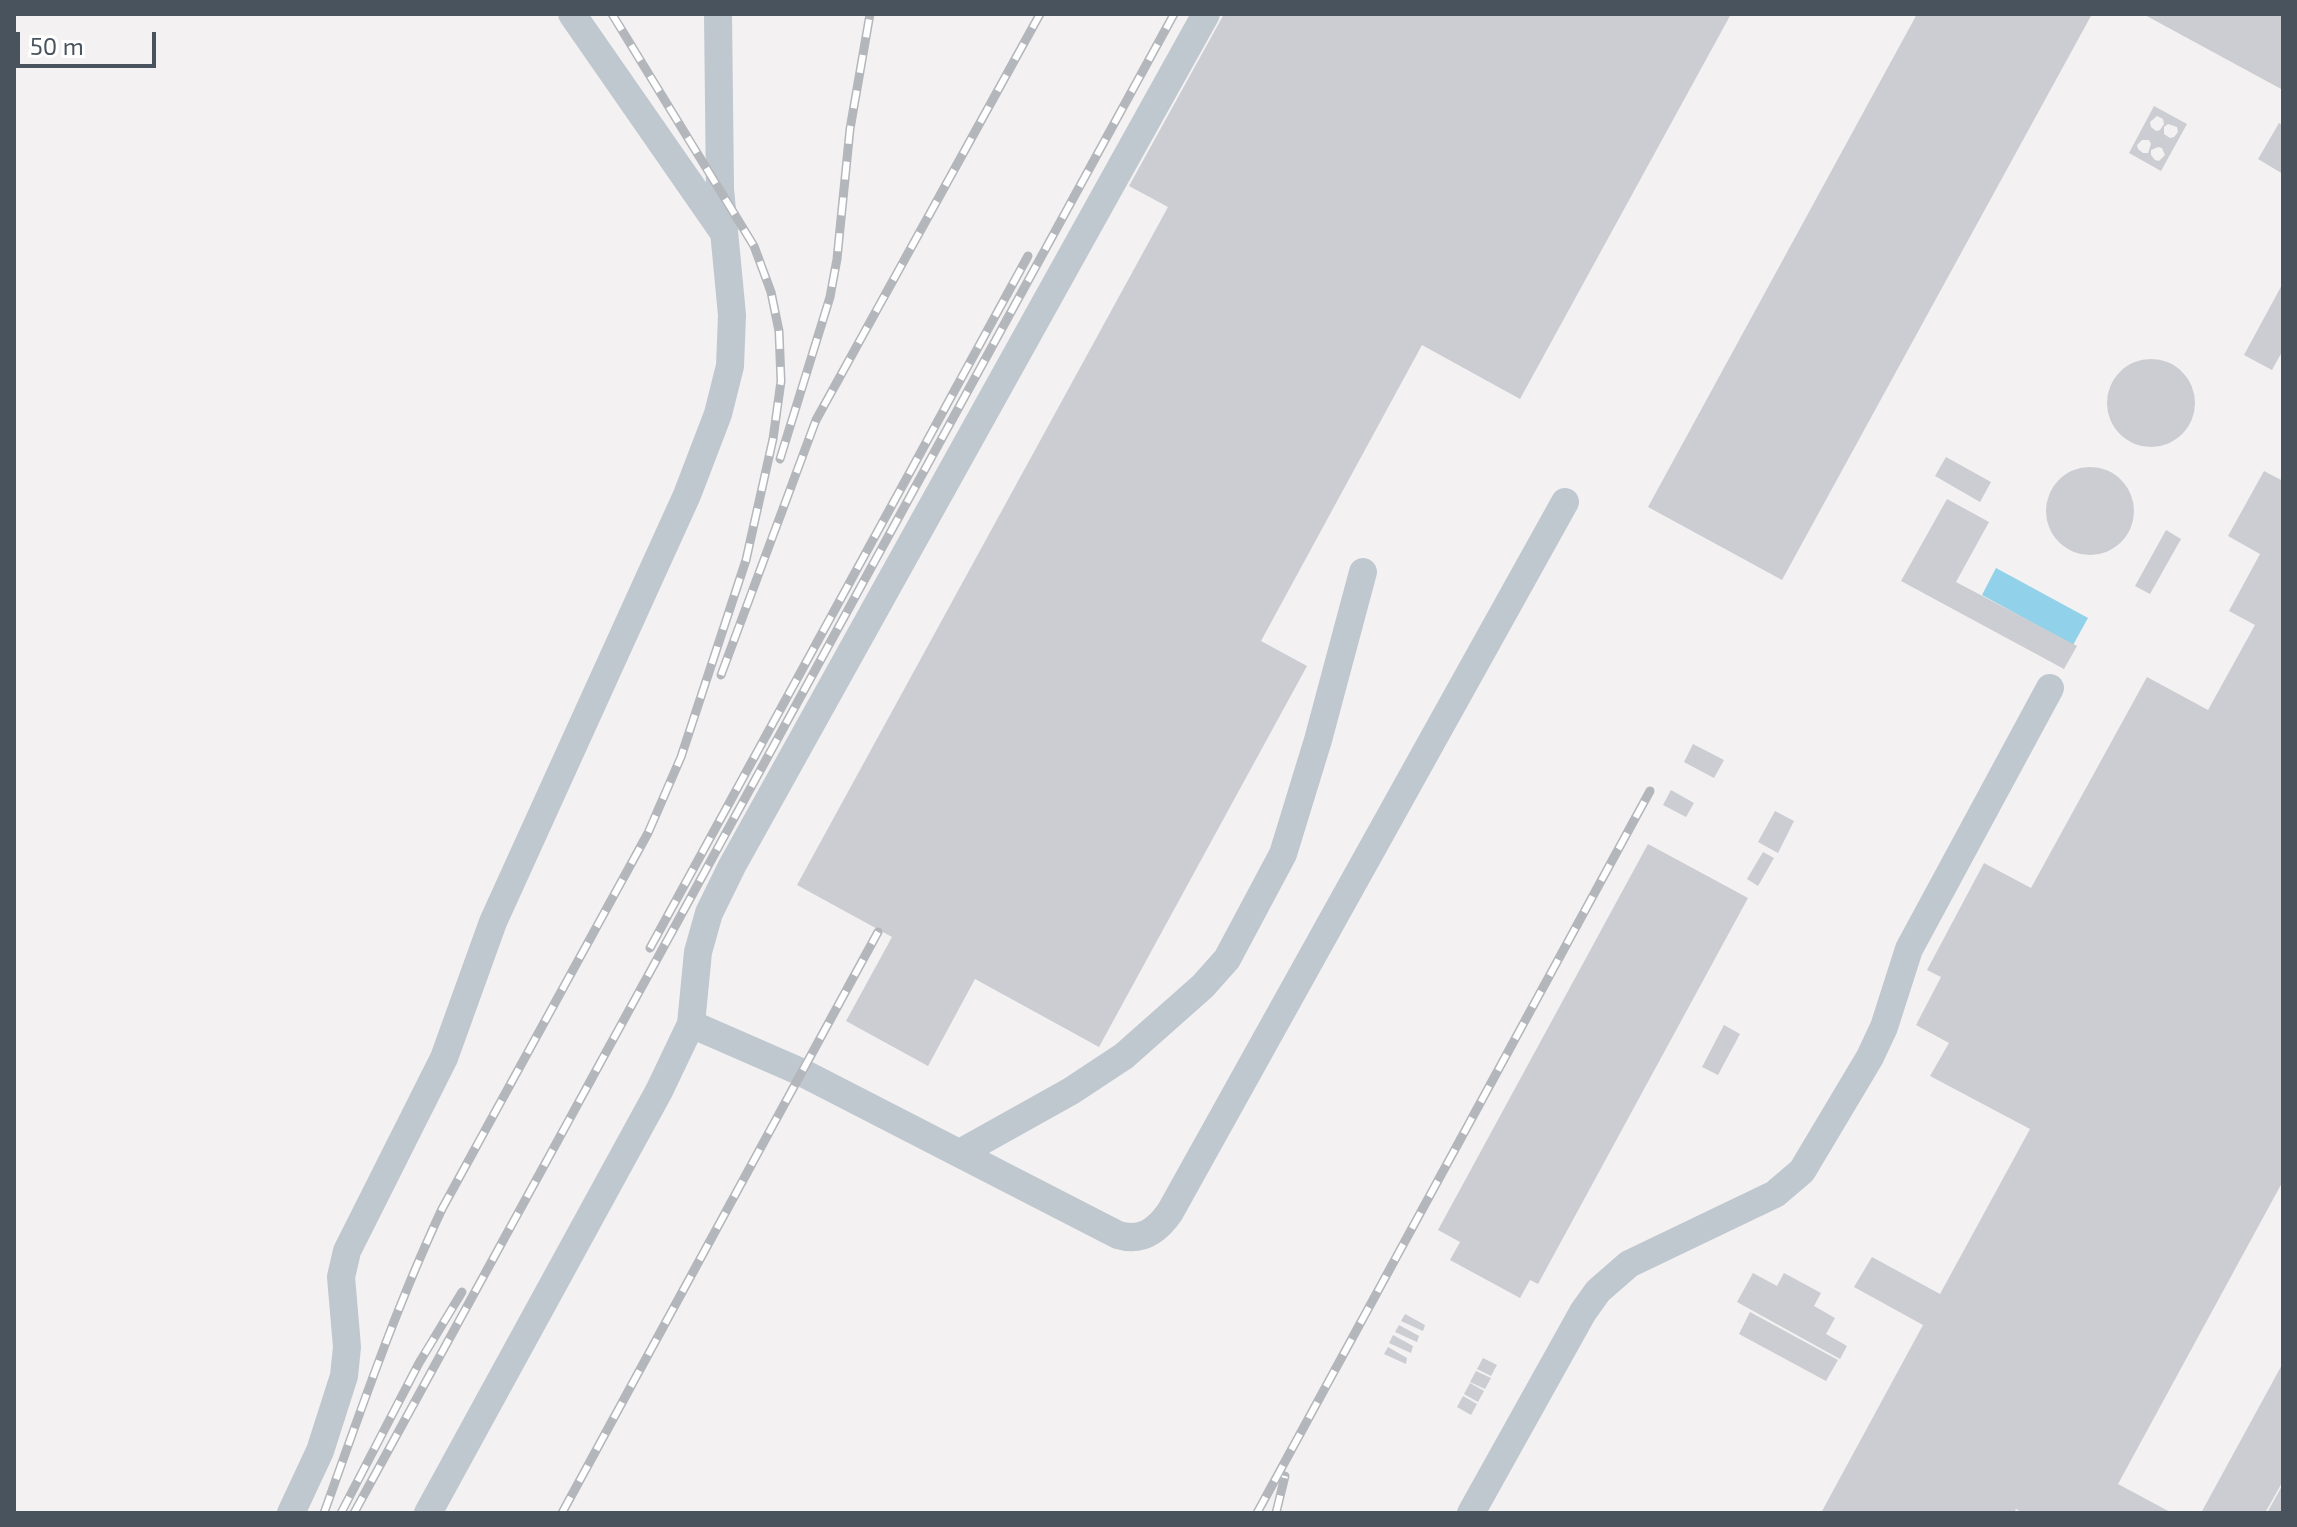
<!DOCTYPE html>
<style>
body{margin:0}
#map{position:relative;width:2297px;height:1527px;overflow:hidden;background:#f3f1f1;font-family:"Exo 2",sans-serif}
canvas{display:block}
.frame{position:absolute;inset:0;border:16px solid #49535e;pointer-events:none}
.scale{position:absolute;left:16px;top:32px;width:140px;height:36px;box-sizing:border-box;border:4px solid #49535e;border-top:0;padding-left:10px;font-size:24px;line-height:28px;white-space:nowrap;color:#49535e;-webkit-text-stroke:6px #fff;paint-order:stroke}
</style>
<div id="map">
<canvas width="2297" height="1527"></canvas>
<div class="frame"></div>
<div class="scale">50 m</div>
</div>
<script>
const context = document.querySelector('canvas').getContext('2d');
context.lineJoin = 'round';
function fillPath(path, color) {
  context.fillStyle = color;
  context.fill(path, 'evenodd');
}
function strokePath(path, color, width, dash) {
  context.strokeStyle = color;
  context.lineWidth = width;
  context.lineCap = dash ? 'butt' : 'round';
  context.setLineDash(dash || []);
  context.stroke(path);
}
fillPath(new Path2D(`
 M 1996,568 L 2088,618 L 2073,645 L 1982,595 Z`), '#91d1e9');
fillPath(new Path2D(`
 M 1224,14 L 1731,14 L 1520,399 L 1422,345 L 1261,641 L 1307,666 L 1099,1047 L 975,979 L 928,1066 L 846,1021 L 892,937 L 797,885 L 1168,207 L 1129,186 Z
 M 1917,14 L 2092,14 L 1782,580 L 1648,507 Z
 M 2143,14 L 2283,14 L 2283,90 Z
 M 2154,106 L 2187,124 L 2161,171 L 2129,153 ZM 2157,116 L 2163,119 L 2164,124 L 2160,130 L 2156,131 L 2151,127 L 2150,122 ZM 2168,124 L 2177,127 L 2178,132 L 2174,137 L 2170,138 L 2164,134 L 2164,127 ZM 2142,140 L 2149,140 L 2151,144 L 2148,153 L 2143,153 L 2138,149 L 2137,145 ZM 2158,147 L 2162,148 L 2165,155 L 2159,161 L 2155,160 L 2151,155 L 2151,150 Z
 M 2279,123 L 2283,125 L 2283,174 L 2258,159 Z
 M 2283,283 L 2283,350 L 2272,370 L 2244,355 Z
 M2107 403a44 44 0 1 1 88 0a44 44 0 1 1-88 0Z
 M 1946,457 L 1991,482 L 1980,502 L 1935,476 Z
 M2046 511a44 44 0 1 1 88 0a44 44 0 1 1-88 0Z
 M 2264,471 L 2283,481 L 2283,1181 L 2118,1484 L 2172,1513 L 2023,1513 L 2016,1509 L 2014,1513 L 1821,1513 L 1923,1325 L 1854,1287 L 1872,1257 L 1940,1294 L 2030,1129 L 1930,1076 L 1949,1043 L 1916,1025 L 1941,977 L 1927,970 L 1984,863 L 2031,888 L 2147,677 L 2208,710 L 2255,625 L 2229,611 L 2260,554 L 2228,536 Z
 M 1947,499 L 1989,522 L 1956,582 L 2077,646 L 2064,669 L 1901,581 Z
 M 2166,530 L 2181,539 L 2150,594 L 2135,586 Z
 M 1693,744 L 1724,760 L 1714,778 L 1684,762 Z
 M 1671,790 L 1694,803 L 1686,817 L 1663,805 Z
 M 1775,811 L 1794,821 L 1778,853 L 1758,842 Z
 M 1648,844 L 1748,898 L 1538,1284 L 1530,1280 L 1520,1298 L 1450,1260 L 1460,1242 L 1438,1230 Z
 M 1763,852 L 1774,858 L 1758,886 L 1747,879 Z
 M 1724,1025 L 1740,1034 L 1718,1075 L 1702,1067 Z
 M 1753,1273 L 1777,1286 L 1784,1273 L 1821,1293 L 1814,1306 L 1835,1318 L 1826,1334 L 1847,1346 L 1840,1359 L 1737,1302 Z
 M 1750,1312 L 1838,1360 L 1826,1381 L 1739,1334 Z
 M 1405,1314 L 1425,1325 L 1423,1331 L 1401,1321 Z
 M 1399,1325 L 1419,1336 L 1417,1342 L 1395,1332 Z
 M 1393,1335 L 1413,1346 L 1411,1353 L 1389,1343 Z
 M 1388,1347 L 1407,1358 L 1406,1364 L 1384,1354 Z
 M 1483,1358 L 1497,1365 L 1491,1376 L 1477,1369 Z
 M 2283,1363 L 2283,1481 L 2265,1513 L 2201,1513 Z
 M 1476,1371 L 1491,1378 L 1485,1389 L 1470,1382 Z
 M 1470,1383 L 1484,1391 L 1478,1402 L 1464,1394 Z
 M 1463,1396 L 1477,1404 L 1471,1415 L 1457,1407 Z
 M 2283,1484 L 2283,1513 L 2267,1513 Z`), '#cbcdd3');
strokePath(new Path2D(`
 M 572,14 L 724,233
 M 691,1024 L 801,1072 L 1118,1235 C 1141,1242 1157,1231 1170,1212 L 1565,502
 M 960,1153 L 1071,1091 L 1124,1056 L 1203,986 L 1227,959 L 1283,854 L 1318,740 L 1363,572
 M 291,1513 L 320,1451 L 344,1376 L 347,1347 L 341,1277 L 347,1251 L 444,1058 L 493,922 L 687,495 L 718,414 L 730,366 L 732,315 L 720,189 L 718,14
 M 428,1513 L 659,1091 L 691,1024 L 698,952 L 709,913 L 732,866 L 1206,14
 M 1471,1513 L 1583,1312 L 1598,1291 L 1629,1264 L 1775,1194 L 1802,1171 L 1870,1057 L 1884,1027 L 1909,949 L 2050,688`), '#bfc7cf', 28);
const rail = new Path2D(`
 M 780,459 L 830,297 L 837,259 L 850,129 L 870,14
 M 721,675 L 816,420 L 1040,14
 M 650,948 L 1028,256
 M 324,1513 C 361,1410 396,1307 442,1209 L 648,833 L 681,757 L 746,560 L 773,439 L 781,381 L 779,331 L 771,292 L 754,246 L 612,14
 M 341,1513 L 419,1363 L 462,1292
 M 354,1513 L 1174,14
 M 562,1513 L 878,932
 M 1257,1513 L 1650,791
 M 1276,1513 L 1285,1476`);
strokePath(rail, '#b3b6bb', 9);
strokePath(rail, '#fff', 6, [18]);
</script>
